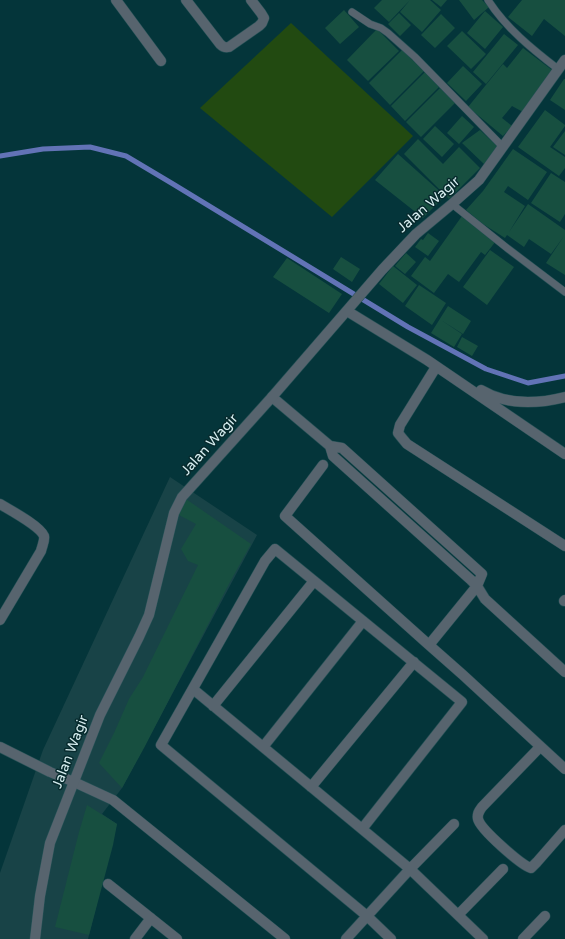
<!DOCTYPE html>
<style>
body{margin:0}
canvas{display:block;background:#04353a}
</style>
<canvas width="565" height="939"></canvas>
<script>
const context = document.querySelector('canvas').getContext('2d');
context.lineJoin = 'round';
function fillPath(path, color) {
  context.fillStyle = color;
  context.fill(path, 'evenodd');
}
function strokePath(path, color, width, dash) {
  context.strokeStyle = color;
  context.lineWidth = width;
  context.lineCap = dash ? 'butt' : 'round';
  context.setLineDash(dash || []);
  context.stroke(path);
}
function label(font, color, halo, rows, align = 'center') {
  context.font = font + ' "Varela Round",sans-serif';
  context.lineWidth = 3;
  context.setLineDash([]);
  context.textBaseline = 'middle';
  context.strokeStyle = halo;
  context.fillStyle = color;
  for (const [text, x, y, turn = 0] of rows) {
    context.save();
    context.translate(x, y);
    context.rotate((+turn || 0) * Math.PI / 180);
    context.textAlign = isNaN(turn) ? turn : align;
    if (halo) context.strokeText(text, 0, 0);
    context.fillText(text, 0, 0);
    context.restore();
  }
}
fillPath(new Path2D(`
 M 170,477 L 257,535 L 122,788 L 102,814 L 117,824 L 88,939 L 0,939 L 0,873 L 43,750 Z`), '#184347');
fillPath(new Path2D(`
 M 291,23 L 413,136 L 332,217 L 200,108 Z`), '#224a11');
strokePath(new Path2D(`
 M 0,156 L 43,149 L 90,147 L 126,156 L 173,184 L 408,327 L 486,369 L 528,383 L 565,376`), '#6273b6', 5);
fillPath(new Path2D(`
 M 382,0 L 410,0 L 389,22 L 374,8 Z
 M 410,0 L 430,0 L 441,10 L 422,32 L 400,12 Z
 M 432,0 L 447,0 L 441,7 Z
 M 459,0 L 482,0 L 489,7 L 474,20 Z
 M 522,0 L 565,0 L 565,36 L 544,19 L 532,36 L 508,17 Z
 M 344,10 L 359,27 L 340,44 L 325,28 Z
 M 485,11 L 503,27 L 485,49 L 467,33 Z
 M 399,13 L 411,25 L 400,36 L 388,24 Z
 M 441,14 L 455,28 L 435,48 L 421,35 Z
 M 377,29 L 399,51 L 368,81 L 347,60 Z
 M 462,31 L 486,54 L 471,69 L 447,46 Z
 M 504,34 L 518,45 L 486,84 L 473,72 Z
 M 523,48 L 552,70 L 523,112 L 512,106 L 502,118 L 512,126 L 503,136 L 468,107 L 503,64 L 507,68 Z
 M 402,50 L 424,71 L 390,105 L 369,83 Z
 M 463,66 L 482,84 L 466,101 L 447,83 Z
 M 425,72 L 439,87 L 405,121 L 391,106 Z
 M 564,79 L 565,79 L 565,110 L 550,100 Z
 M 440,88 L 455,103 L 421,137 L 406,122 Z
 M 545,110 L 565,125 L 565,126 L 550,147 L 565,157 L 565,168 L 559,176 L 518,147 Z
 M 462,116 L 474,127 L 459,144 L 447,133 Z
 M 435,126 L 454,144 L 442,157 L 423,139 Z
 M 480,130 L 498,147 L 484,164 L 462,143 Z
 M 565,131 L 565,155 L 553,147 Z
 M 418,139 L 443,164 L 459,147 L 480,168 L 449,199 L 404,154 Z
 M 513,149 L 547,172 L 528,200 L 508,186 L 504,192 L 525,206 L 509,232 L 528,204 L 565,230 L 565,275 L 546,263 L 564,236 L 551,254 L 529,239 L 524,247 L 507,235 L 505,238 L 483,224 L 466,210 L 483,191 Z
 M 398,154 L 445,196 L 423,218 L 375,180 Z
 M 551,173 L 565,182 L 565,214 L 560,222 L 531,203 Z
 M 462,216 L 496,241 L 485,255 L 481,252 L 459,282 L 448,274 L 434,293 L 411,276 L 425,257 L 430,261 Z
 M 428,233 L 439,241 L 428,256 L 415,247 L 421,239 L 423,240 Z
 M 490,250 L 514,267 L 487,305 L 463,287 Z
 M 406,253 L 416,262 L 405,274 L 395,266 Z
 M 341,257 L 360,269 L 352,282 L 333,269 Z
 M 287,258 L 342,294 L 329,313 L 273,277 Z
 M 393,266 L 417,285 L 403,303 L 379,284 Z
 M 419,285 L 446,303 L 432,325 L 405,306 Z
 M 448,306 L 471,321 L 463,334 L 441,320 L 462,334 L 454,347 L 431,333 Z
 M 462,337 L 478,346 L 472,356 L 457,347 Z
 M 183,497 L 251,544 L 230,582 L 144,748 L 122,788 L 99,763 L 114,733 L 129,699 L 143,677 L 198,565 L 188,561 L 181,549 L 196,524 L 175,513 Z
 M 87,805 L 117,824 L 113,845 L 89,935 L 55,927 L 79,832 Z`), '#174f40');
const service = new Path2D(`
 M 488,0 C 506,28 532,49 558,69
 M 352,12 L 370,24 L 381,28 L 388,33 L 415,57 L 503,147
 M 452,204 L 507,248 L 565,292`);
const minor = new Path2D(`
 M 116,0 L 161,61
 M 186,0 L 220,44 C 223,47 225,48 229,47 L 259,26 L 262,23 L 264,18 L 261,13 L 251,0
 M 347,311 L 427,360 L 565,454
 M 436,367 L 400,425 L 398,433 L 402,438 L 407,444 L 565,546
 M 481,390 C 506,405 537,404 565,397
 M 272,397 L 330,446 L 333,456 L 471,580 L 477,586 L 485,599 L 565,672
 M 323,465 L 285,516 L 429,645 L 477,586 L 482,574 L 342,448 L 330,446
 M 0,504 C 10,510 40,526 44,536 C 45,541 42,546 41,551 L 0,620
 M 564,601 L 565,600
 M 429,645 L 463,675 L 565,769
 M 193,689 L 362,829
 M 213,706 L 314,581
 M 0,747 L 50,772 L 74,782 L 113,800 L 285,939
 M 263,747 L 363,621
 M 540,747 L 482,807 C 479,811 477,814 478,819 C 480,829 521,865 531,868 L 537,862 L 565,830
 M 311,787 L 414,662
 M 108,884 L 177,939
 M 458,915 L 503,869
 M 135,939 L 151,918
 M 346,939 L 410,869 L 454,824
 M 391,939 L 367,916 L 161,745 L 265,561 L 275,549 L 462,702 L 362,829 L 410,869 L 483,939
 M 523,939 L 545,916`);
const tertiary = new Path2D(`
 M 35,939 L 40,896 L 50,843 L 100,715 L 139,637 L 149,615 L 174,513 L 182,497 L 272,397 L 382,270 L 416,234 L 452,204 L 479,180 L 565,60`);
strokePath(service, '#265257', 8);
strokePath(minor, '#265257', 11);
strokePath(tertiary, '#265257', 11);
strokePath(service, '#57646e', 7);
strokePath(minor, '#57646e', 10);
strokePath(tertiary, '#57646e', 10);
label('14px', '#d6edef', '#072a2d', [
 ["Jalan Wagir",429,205,-41],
 ["Jalan Wagir",210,445,-48],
 ["Jalan Wagir",71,752,-69]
]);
</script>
